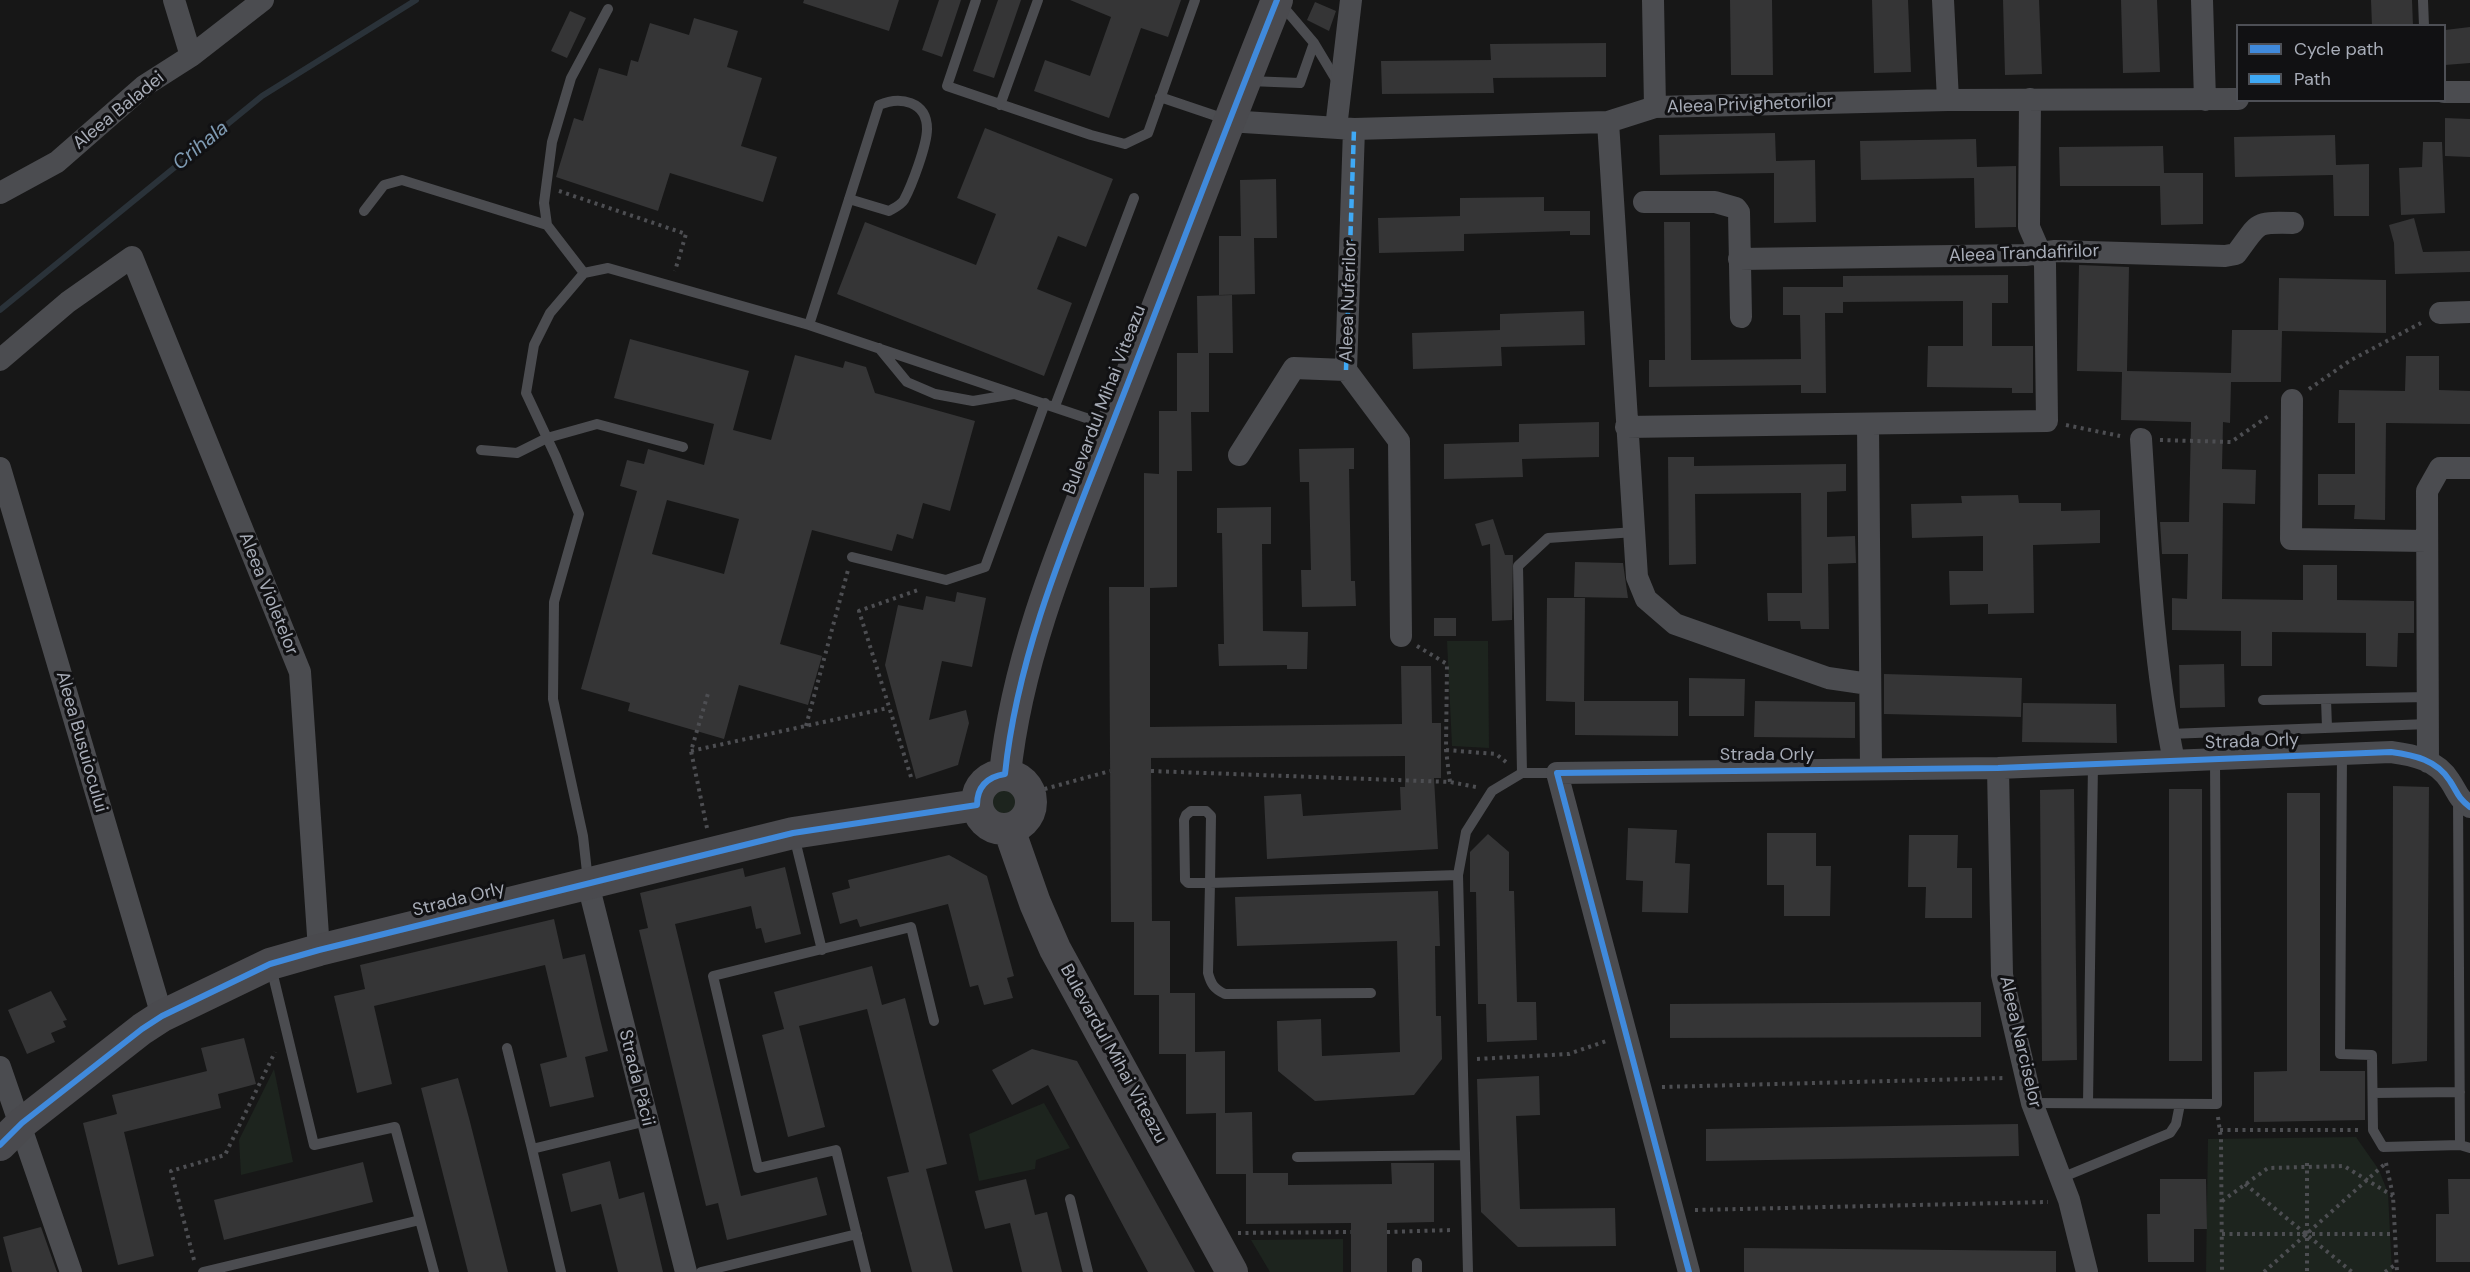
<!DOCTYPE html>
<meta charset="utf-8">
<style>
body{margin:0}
#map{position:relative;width:2470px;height:1272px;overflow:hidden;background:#171717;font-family:"DM Sans",sans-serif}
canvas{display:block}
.legend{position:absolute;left:2236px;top:24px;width:210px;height:78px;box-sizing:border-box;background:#111113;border:2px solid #4d4f55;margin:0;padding:8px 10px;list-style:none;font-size:18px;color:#a8adb8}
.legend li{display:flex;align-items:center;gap:12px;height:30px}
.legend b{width:30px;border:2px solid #4d4f55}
</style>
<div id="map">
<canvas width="2470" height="1272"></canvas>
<ul class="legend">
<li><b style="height:8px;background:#408adc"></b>Cycle path</li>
<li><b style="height:8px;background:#3fa9f5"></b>Path</li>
</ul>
</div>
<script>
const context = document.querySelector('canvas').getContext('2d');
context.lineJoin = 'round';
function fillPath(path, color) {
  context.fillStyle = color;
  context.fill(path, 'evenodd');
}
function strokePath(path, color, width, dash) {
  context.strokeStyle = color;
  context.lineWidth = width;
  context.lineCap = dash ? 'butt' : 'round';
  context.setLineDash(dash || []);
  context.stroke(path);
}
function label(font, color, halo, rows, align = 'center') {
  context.font = font + ' "DM Sans",sans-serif';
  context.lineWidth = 6;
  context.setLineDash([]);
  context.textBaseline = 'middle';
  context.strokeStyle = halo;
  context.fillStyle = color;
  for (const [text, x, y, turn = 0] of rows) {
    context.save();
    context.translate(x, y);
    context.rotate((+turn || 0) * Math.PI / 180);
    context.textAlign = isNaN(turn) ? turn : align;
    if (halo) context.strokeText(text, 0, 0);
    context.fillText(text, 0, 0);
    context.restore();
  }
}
fillPath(new Path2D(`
 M 1447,641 L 1488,641 L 1489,748 L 1452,746 Z
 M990 801a15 15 0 1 1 30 0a15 15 0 1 1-30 0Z
 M 274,1069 L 293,1162 L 241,1175 L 239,1140 Z
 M 1044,1103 L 1070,1148 L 1036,1160 L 1035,1169 L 979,1181 L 969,1134 Z
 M 2356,1137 L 2379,1170 L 2388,1193 L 2392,1272 L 2206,1272 L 2208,1139 Z
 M 1343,1239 L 1343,1272 L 1270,1272 L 1251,1240 Z`), '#1d241e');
strokePath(new Path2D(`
 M 0,310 L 262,96 L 416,0`), '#2a3239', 6);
fillPath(new Path2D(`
 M 804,0 L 899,0 L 889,31 L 803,3 Z
 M 939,0 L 961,0 L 942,57 L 922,50 Z
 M 998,0 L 1021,0 L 994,78 L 973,71 Z
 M 1070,0 L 1181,0 L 1168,37 L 1141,28 L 1109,118 L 1034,91 L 1045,60 L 1090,76 L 1111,17 Z
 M 1730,0 L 1772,0 L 1773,75 L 1731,75 Z
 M 1872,0 L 1908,0 L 1911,72 L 1874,73 Z
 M 2003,0 L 2039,0 L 2042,74 L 2005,75 Z
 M 2121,0 L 2157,0 L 2160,72 L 2123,73 Z
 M 2371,0 L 2412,0 L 2413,26 L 2372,26 Z
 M 1315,2 L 1336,11 L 1329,31 L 1307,20 Z
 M 570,11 L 586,18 L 567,58 L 551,51 Z
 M 694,18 L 738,31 L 727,67 L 762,78 L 741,146 L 777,157 L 763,202 L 670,173 L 658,211 L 556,177 L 574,118 L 583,121 L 599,68 L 627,76 L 631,60 L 638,62 L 650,23 L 689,35 Z
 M 2470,27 L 2470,63 L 2445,65 L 2445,30 Z
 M 1606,43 L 1606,77 L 1493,78 L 1494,93 L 1382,94 L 1381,61 L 1491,60 L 1490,44 Z
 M 2445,118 L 2470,119 L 2470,157 L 2445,156 Z
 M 985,128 L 1113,179 L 1086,247 L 1058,236 L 1037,289 L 1072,303 L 1044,376 L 837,294 L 865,222 L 976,265 L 996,214 L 957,198 Z
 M 1775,133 L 1776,161 L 1815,160 L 1816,222 L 1774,223 L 1774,173 L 1660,175 L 1659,135 Z
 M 2335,135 L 2336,165 L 2369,164 L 2369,216 L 2334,216 L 2333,175 L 2235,177 L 2234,137 Z
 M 1976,139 L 1977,167 L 2016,166 L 2016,227 L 1975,228 L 1974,178 L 1861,180 L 1860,141 Z
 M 2423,142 L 2442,142 L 2445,213 L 2401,215 L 2399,168 L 2422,167 Z
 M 2163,146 L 2164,173 L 2203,173 L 2203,224 L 2161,225 L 2160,186 L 2060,186 L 2059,147 Z
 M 1276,179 L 1277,238 L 1254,238 L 1255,294 L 1219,295 L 1219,236 L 1241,236 L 1240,180 Z
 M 1544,197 L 1544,211 L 1590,211 L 1590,235 L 1570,235 L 1570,231 L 1464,234 L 1464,251 L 1379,253 L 1378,218 L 1460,216 L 1460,198 Z
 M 2414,218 L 2423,252 L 2470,251 L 2470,272 L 2395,274 L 2394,243 L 2389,225 Z
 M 1664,222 L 1690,222 L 1691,360 L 1801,359 L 1800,315 L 1783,315 L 1783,287 L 1843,287 L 1843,276 L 2008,275 L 2008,303 L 1992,303 L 1992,346 L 2033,346 L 2033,393 L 2012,393 L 2012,388 L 1927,387 L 1928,346 L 1963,346 L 1963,301 L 1843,302 L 1843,313 L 1825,313 L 1826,393 L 1801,393 L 1801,385 L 1649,387 L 1649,360 L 1665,360 Z
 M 2079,265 L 2129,267 L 2127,371 L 2231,373 L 2232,330 L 2278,330 L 2279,278 L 2386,280 L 2386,333 L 2282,331 L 2281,382 L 2231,382 L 2230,423 L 2223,422 L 2222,469 L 2256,470 L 2255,504 L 2223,503 L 2222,599 L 2303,600 L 2303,565 L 2337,565 L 2337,600 L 2414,601 L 2414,633 L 2398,633 L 2397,667 L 2366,666 L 2366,633 L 2272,632 L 2272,666 L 2241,666 L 2241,631 L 2172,630 L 2172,598 L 2187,599 L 2188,554 L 2162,554 L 2160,522 L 2189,522 L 2191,422 L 2121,420 L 2122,372 L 2077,371 Z
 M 1232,295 L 1233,353 L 1209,353 L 1209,412 L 1191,412 L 1192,471 L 1177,471 L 1177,587 L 1150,588 L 1150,727 L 1402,724 L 1401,666 L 1431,666 L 1432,723 L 1441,723 L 1441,778 L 1434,778 L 1438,849 L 1267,859 L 1264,796 L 1301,794 L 1303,816 L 1401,810 L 1400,787 L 1405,787 L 1405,756 L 1151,758 L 1152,921 L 1170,921 L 1170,993 L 1195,993 L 1195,1052 L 1225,1051 L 1225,1113 L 1252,1112 L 1253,1173 L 1288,1173 L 1288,1185 L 1392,1184 L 1391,1163 L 1434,1163 L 1434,1222 L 1387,1223 L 1387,1272 L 1351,1272 L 1351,1223 L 1246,1224 L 1246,1174 L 1216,1174 L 1216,1113 L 1186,1114 L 1186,1054 L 1159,1054 L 1159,995 L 1134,995 L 1134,922 L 1111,922 L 1109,587 L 1144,587 L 1144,473 L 1159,474 L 1159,411 L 1177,411 L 1177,353 L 1198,353 L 1197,296 Z
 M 1584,311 L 1585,345 L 1501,347 L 1502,366 L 1413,369 L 1412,333 L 1500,330 L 1500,314 Z
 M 630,339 L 749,371 L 733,430 L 771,440 L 795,355 L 843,368 L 845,361 L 866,367 L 875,393 L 975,421 L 950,511 L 923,503 L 913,539 L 897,534 L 892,551 L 812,530 L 780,644 L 822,656 L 808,705 L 739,685 L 724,739 L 628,711 L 630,703 L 581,689 L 637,491 L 620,486 L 627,460 L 644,464 L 648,449 L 704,465 L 714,424 L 614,398 ZM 667,500 L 739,519 L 724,574 L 652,554 Z
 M 2406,356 L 2439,356 L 2439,390 L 2470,391 L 2470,424 L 2386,423 L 2385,520 L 2354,519 L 2355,505 L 2318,505 L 2318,474 L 2355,474 L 2355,423 L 2338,423 L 2339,390 L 2405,391 Z
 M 1599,422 L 1599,457 L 1522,459 L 1523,477 L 1444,479 L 1444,444 L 1519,442 L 1519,424 Z
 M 1354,448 L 1354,469 L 1349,469 L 1351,581 L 1355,581 L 1356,606 L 1302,607 L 1301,570 L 1311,570 L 1309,482 L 1300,482 L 1299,449 Z
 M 1668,457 L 1694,457 L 1694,466 L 1846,464 L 1846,491 L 1827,492 L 1827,537 L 1855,536 L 1856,563 L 1828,564 L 1829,629 L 1801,629 L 1800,621 L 1768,621 L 1767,593 L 1802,593 L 1801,493 L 1695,494 L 1696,564 L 1669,565 Z
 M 2018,495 L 2019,503 L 2061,503 L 2061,511 L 2100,510 L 2100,543 L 2033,545 L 2034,613 L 1988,614 L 1988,604 L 1950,605 L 1949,571 L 1983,571 L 1983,536 L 1912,538 L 1911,504 L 1962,503 L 1961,496 Z
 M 1271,507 L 1271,544 L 1262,544 L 1263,631 L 1308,632 L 1307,669 L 1287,669 L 1287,665 L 1219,666 L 1218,644 L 1224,644 L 1222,533 L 1217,533 L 1217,508 Z
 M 1493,519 L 1505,555 L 1513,555 L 1512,620 L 1492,621 L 1490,544 L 1482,546 L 1475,524 Z
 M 1575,562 L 1623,563 L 1628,598 L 1574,597 Z
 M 957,592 L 986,598 L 972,667 L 942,661 L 929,720 L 966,710 L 969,723 L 958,765 L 916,779 L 885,665 L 898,605 L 923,610 L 926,596 L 955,602 Z
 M 1547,598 L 1585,598 L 1584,701 L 1678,701 L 1678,736 L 1575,735 L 1575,702 L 1546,701 Z
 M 1434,618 L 1456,618 L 1456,636 L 1434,636 Z
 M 2224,664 L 2225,707 L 2180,708 L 2179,665 Z
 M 1884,674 L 2022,678 L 2021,717 L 1884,714 Z
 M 1689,678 L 1745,679 L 1744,716 L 1689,716 Z
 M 1755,701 L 1855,702 L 1855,738 L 1754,737 Z
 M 2023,703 L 2116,704 L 2117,743 L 2022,742 Z
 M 2393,786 L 2429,787 L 2427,1061 L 2392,1064 Z
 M 2074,789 L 2077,1060 L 2042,1061 L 2040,790 Z
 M 2169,789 L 2202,789 L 2202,1061 L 2169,1061 Z
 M 2287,793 L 2320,793 L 2320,1071 L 2365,1071 L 2365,1120 L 2254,1122 L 2254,1072 L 2287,1071 Z
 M 1628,828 L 1677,830 L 1675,863 L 1690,864 L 1688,913 L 1642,912 L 1643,881 L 1626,880 Z
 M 1767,833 L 1816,833 L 1816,866 L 1831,866 L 1830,916 L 1784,916 L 1784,885 L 1767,885 Z
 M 1488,834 L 1509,852 L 1509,891 L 1514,891 L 1517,1002 L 1536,1002 L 1537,1040 L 1487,1042 L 1486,1004 L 1478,1004 L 1476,892 L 1470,892 L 1470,852 Z
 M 1909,835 L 1958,835 L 1957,868 L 1972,868 L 1972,918 L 1925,918 L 1926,887 L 1908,887 Z
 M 949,855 L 987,876 L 1014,976 L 1007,978 L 1013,998 L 984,1005 L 978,985 L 970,987 L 948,904 L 860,927 L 857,919 L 840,924 L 832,893 L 850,888 L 848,880 Z
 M 785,867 L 801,934 L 765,943 L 761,928 L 756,929 L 751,906 L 675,924 L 741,1196 L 817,1177 L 827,1215 L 727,1240 L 718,1203 L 706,1206 L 639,930 L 648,928 L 640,893 L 743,868 L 745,877 Z
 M 1438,891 L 1440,946 L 1435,946 L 1436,1016 L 1441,1016 L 1442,1059 L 1414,1095 L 1315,1101 L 1278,1071 L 1277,1021 L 1321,1019 L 1322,1056 L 1400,1052 L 1397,941 L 1237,946 L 1235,897 Z
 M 554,919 L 563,959 L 585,954 L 600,1019 L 608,1051 L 585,1057 L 594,1097 L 550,1107 L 540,1064 L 567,1057 L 545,965 L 374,1006 L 392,1084 L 357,1093 L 334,996 L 365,989 L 360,965 Z
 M 872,966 L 882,1005 L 905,998 L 947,1164 L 926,1169 L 953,1272 L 912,1272 L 887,1177 L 909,1172 L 867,1009 L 799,1026 L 825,1127 L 788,1137 L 762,1035 L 784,1029 L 774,992 Z
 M 51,991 L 67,1020 L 63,1021 L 66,1027 L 51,1033 L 55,1042 L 27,1054 L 8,1010 Z
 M 1981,1002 L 1981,1037 L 1670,1038 L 1670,1004 Z
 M 244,1038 L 256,1084 L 218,1094 L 221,1108 L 124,1132 L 154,1256 L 118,1265 L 83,1123 L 117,1114 L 112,1095 L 207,1071 L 201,1048 Z
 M 1032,1049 L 1077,1061 L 1195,1272 L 1148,1272 L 1048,1085 L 1012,1105 L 992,1070 Z
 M 1539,1076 L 1540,1115 L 1516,1116 L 1520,1209 L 1615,1208 L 1616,1246 L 1518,1247 L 1481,1212 L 1477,1079 Z
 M 458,1078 L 469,1118 L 508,1272 L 468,1272 L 421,1088 Z
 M 2018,1124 L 2019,1156 L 1706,1161 L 1706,1129 Z
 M 610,1161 L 619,1199 L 644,1192 L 663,1272 L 618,1272 L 601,1204 L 571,1212 L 562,1174 Z
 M 363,1162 L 373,1202 L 224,1240 L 214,1200 Z
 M 1026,1179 L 1035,1215 L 1047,1212 L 1062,1272 L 1022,1272 L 1010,1223 L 985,1229 L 975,1191 Z
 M 2160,1179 L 2206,1179 L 2207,1229 L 2194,1229 L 2194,1262 L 2148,1262 L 2147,1214 L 2160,1214 Z
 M 2448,1179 L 2470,1179 L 2470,1262 L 2436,1262 L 2436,1214 L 2449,1214 Z
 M 41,1227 L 57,1272 L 12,1272 L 3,1237 Z
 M 1744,1248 L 2056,1251 L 2056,1272 L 1744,1272 Z`), '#353536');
strokePath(new Path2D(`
 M 559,191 L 686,234 L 675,271
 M 2309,389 L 2351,360 L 2421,323
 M 2066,425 L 2120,436
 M 2160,440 L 2231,442 L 2270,415
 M 1417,646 L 1447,664 L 1446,750 L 1450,782
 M 806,726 L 848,570
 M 1446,750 L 1496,754 L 1506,762
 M 691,751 L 888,708
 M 1151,771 L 1450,782 L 1476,787
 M 911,777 L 859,611 L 921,589
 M 1030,793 L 1110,771
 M 707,828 L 691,751 L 709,690
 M 1477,1059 L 1569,1054 L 1606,1041
 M 1662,1087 L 2005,1078
 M 2218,1117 L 2221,1139 L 2222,1272
 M 2220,1130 L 2360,1130
 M 2307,1163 L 2307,1272
 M 2386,1163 L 2393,1196 L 2397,1272
 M 2245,1184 L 2352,1272
 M 2222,1201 L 2268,1168 L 2344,1166 L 2393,1196
 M 1695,1210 L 2048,1202
 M 1387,1232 L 1452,1230
 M 1238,1233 L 1351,1232
 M 2222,1234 L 2394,1234
 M 194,1260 L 171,1171 L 225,1155 L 275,1052
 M 2264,1272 L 2386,1163
 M 2385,1272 L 2395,1265`), '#4d4e52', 4, [3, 4.5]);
strokePath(new Path2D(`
 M 976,0 L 947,86 L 1091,135 L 1125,144 L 1148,133 L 1195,0
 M 2423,0 L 2424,26
 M 1280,3 L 1314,43 L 1338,83
 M 1249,81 L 1300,83 L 1314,43
 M 1160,97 L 1228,120
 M 1000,105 L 1038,0
 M 364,211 L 384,185 L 402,180 L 547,225
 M 584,273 L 547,225 L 544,203 L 552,142 L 571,78 L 608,9
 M 809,325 L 879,105 C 900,96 927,101 927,129 C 927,145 912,185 904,200 C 901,205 894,208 889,211 L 849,199
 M 879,348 L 907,382 L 935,394 L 973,401 L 1014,394
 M 1055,406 L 1134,198
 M 481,450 L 517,453 L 547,438 L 597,424 L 683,447
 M 852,557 L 946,580 L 985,567 L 1045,403
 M 2326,699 L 2327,728
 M 2263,700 L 2428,697
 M 2169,734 L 2428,724
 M 2342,754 L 2340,1054 L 2372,1055 L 2373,1130 L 2383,1147 L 2460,1145 L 2470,1148
 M 1522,773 L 1518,566 L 1548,538 L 1635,532
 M 2458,798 L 2460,1145
 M 1191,811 L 1206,811 L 1211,816 L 1210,883 L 1188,883 L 1185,880 L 1184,820 L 1186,815 Z
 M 794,836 L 822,950
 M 1458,875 L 1468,1272
 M 588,881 L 583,836 L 553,699 L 554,602 L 579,514 L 556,457 L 526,393 L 534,345 L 550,313 L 584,273 L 608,268 L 809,325 L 1110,426
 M 1371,993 L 1225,994 C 1214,989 1211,984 1208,973 L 1210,883 L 1458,875 L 1466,832 L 1492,791 L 1522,773 L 1557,773
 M 507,1048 L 532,1149
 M 2373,1093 L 2460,1092
 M 2032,1103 L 2217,1104 L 2215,759
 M 2088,1103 L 2093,764
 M 1297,1157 L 1464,1155
 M 2061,1178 L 2170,1133 L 2176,1124 L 2180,1104
 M 1070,1199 L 1088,1272
 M 420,1220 L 434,1272
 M 1417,1263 L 1417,1272
 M 203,1272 L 420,1220 L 395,1127 L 314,1145 L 271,967
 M 561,1272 L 532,1149 L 647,1121
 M 701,1272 L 857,1234
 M 866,1272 L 836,1150 L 758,1168 L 713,976 L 911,927 L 934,1021`), '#4b4c50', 10);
strokePath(new Path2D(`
 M 174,0 L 191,56
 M 1653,0 L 1655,107
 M 1943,0 L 1948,100
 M 2202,0 L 2205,100
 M 2444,92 L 2470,92
 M 1228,121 L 1354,129 L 1608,122 L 1655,107 L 1948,100 L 2238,99
 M 1608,122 L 1637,577 L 1646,599 L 1675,624 L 1828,678 L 1869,684
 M 1336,128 L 1351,0
 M 1354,129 L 1346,370 L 1399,441 L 1401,636
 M 0,193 L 57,162 L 144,86 L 191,56 L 263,0
 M 1644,202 L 1715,202 L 1736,208 L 1739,212 L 1741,317
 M 1739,259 L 2025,255 L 2055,251 L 2225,256 L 2236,254 C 2260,223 2252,222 2293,223
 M 2440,313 L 2470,312
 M 0,360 L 68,302 L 132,257 L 300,672 L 319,950
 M 2292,400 L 2291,539 L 2427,541
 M 1868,424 L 1871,769
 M 1626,427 L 2047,421 L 2045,264 L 2029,227 L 2030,99
 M 2141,439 C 2148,546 2152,655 2174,761
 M 1239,455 L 1294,368 L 1346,370
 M 0,468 L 162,1016
 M 2428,762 L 2427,491 L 2440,468 L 2470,468
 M 1998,768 L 2002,975 L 2032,1103 L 2069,1200 L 2087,1272
 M 588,884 L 686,1272
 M 0,1067 L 71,1272
 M 1689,1272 L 1557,773 L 1998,768 L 2391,752 C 2414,755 2437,760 2450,781 C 2458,793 2457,797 2470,807`), '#4b4c50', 22);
strokePath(new Path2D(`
 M 1005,774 C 1018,647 1073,525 1119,406 C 1172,271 1223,135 1277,0
 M977 802a27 27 0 1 1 54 0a27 27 0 1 1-54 0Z
 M 1009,829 L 1035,903 L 1055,949 L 1232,1272
 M 0,1145 L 22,1123 L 142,1029 L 162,1016 L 270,964 L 319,950 L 793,833 L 977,805`), '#4a4a4e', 32);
strokePath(new Path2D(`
 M 1346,370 L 1354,129`), '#3fa9f5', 4.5, [9, 4.5]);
strokePath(new Path2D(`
 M 0,1145 L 22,1123 L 142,1029 L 162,1016 L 270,964 L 319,950 L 793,833 L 977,805 C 977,787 987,777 1005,774 C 1018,647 1073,525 1119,406 C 1172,271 1223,135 1277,0
 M 1689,1272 L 1557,773 L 1998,768 L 2391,752 C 2414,755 2437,760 2450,781 C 2458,793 2457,797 2470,807`), '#408adc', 6);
label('18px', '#a8adb8', '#111113', [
 ["Aleea Privighetorilor",1750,105,-2],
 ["Aleea Baladei",119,111,-39],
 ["Aleea Trandafirilor",2024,254,-2],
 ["Aleea Nuferilor",1349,301,-88],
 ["Bulevardul Mihai Viteazu",1105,400,-69],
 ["Aleea Violetelor",268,594,68],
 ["Aleea Busuiocului",81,742,74],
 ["Strada Orly",2252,742,-2],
 ["Strada Orly",1767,755],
 ["Strada Orly",459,900,-14],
 ["Aleea Narciselor",2020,1042,77],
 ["Bulevardul Mihai Viteazu",1113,1054,61],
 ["Strada Păcii",636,1078,76]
]);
label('italic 20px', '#7f9bb3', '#111113', [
 ["Crihala",201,146,-39]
]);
</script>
